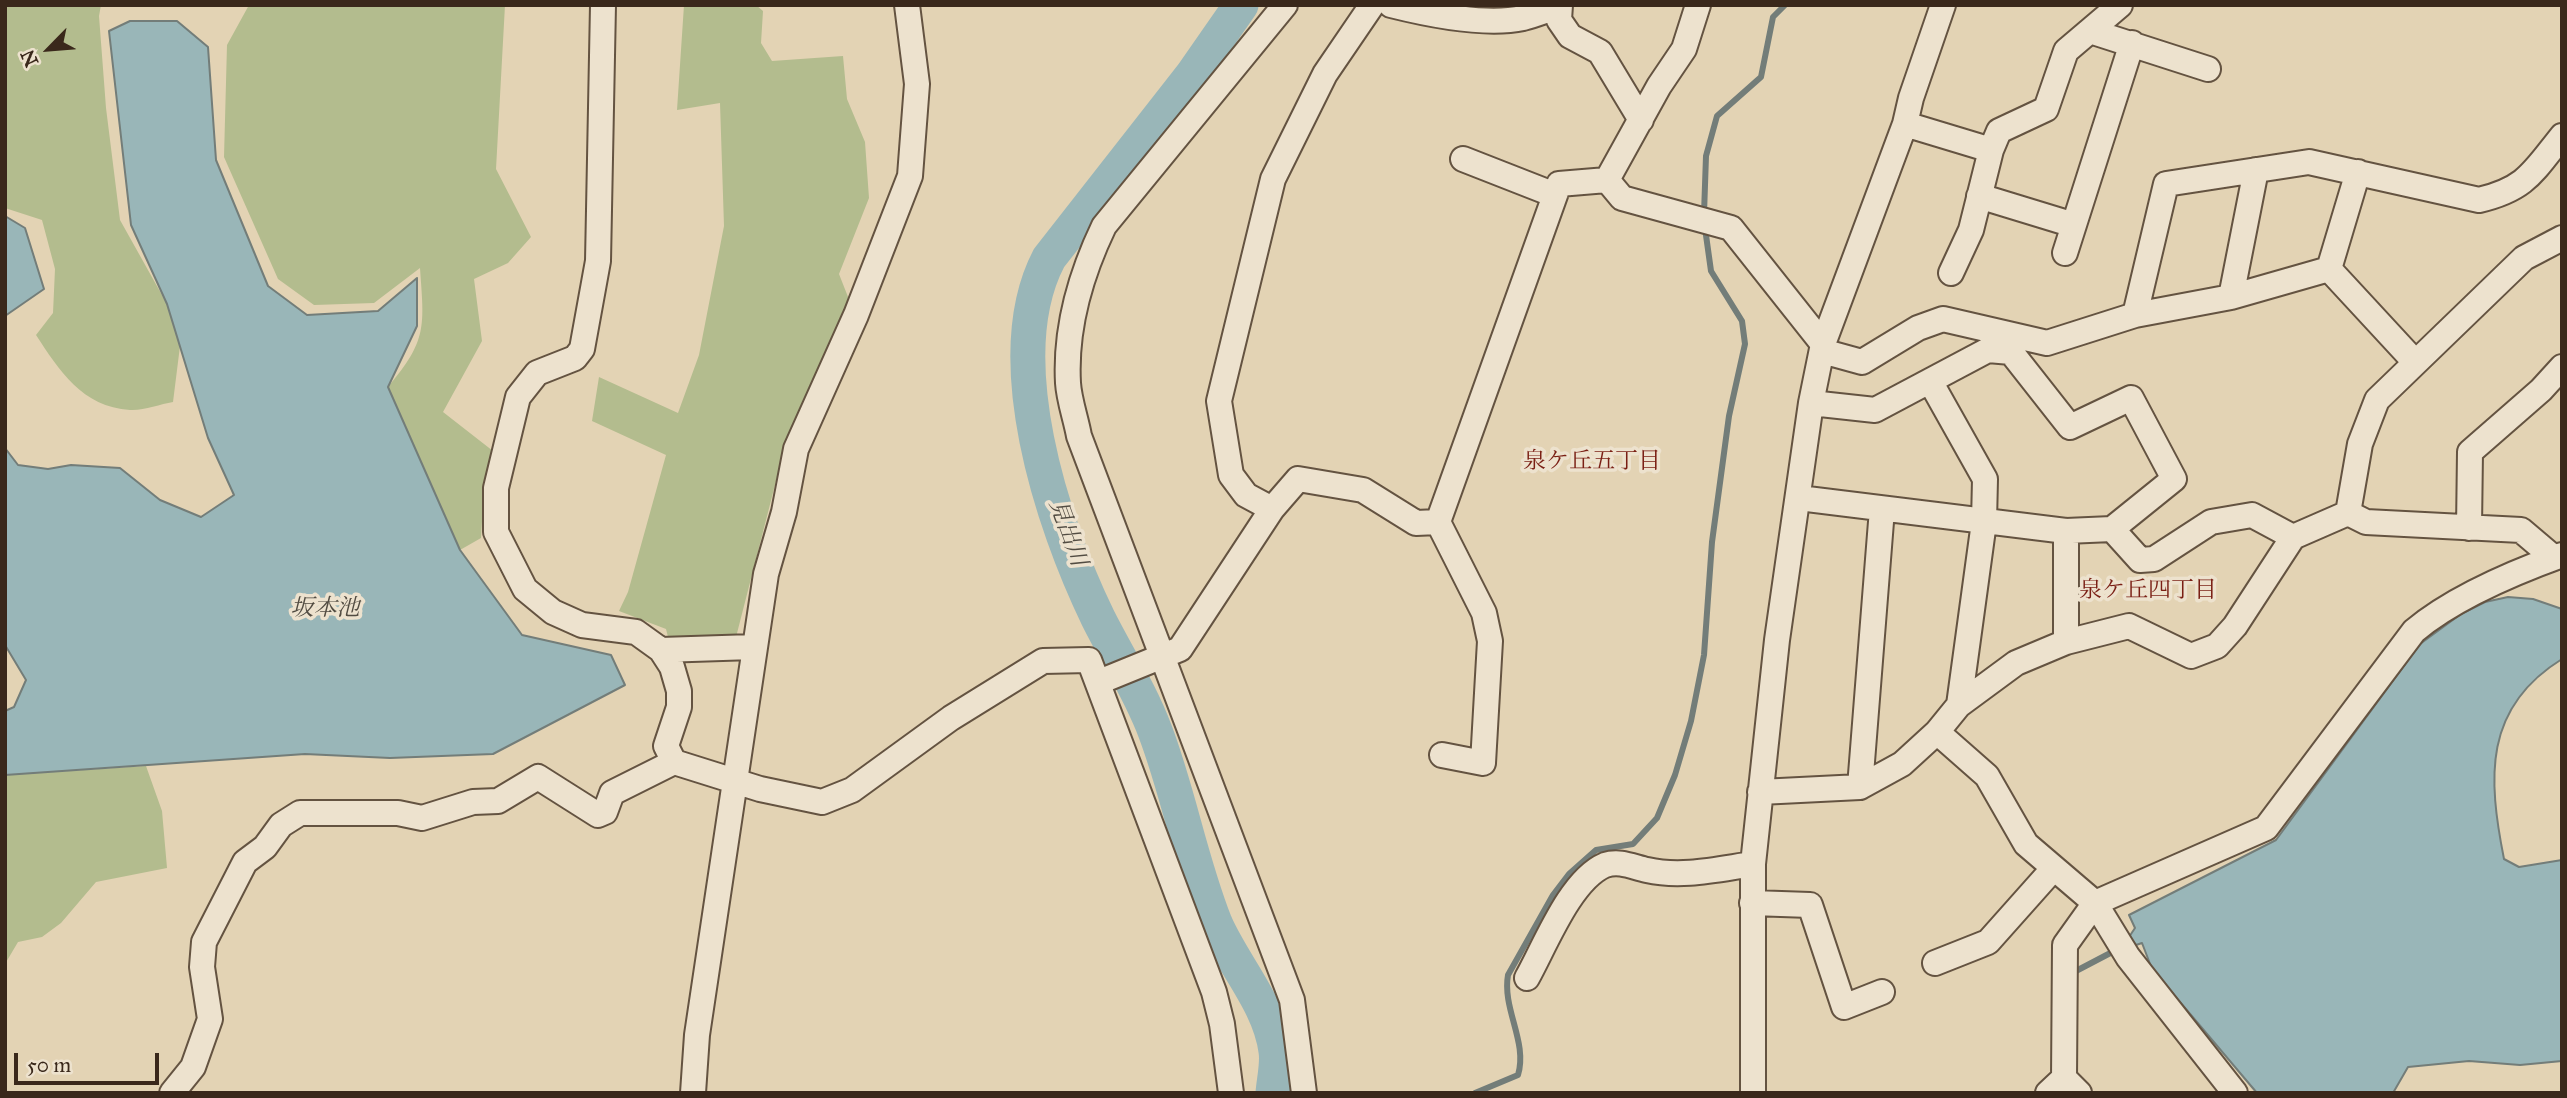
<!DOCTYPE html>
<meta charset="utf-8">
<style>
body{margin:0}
#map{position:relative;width:2567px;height:1098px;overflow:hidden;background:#e3d3b4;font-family:"IM FELL Great Primer",serif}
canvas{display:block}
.frame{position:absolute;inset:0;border:7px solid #3a281b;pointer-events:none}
.north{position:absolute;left:14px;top:14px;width:70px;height:70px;-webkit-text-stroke:5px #ede2ce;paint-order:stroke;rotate:245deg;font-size:19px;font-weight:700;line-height:28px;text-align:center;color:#3a281b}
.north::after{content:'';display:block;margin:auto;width:24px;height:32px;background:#3a281b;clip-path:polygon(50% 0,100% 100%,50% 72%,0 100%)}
.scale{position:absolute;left:14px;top:1053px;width:145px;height:32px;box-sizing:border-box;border:4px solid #3a281b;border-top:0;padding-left:9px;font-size:21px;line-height:24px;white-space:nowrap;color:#3a281b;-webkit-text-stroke:5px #ede2ce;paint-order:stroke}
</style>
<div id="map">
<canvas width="2567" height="1098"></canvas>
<div class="frame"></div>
<div class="north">N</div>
<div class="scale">50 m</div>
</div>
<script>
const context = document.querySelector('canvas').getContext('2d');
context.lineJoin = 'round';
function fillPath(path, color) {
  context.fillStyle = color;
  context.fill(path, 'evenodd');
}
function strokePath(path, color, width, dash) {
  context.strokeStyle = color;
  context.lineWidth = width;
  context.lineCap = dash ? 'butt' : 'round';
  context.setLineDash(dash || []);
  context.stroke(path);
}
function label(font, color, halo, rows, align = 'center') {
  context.font = font + ' "IM FELL Great Primer","Noto Serif JP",serif';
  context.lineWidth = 7;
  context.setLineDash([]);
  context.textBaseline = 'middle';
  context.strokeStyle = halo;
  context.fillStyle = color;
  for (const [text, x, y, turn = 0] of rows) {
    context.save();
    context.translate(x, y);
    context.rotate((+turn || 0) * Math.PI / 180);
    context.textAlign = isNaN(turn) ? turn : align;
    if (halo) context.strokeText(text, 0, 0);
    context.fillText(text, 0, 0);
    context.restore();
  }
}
fillPath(new Path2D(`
 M 5,5 L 101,5 L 99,16 L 106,108 L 120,220 L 167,304 L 180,346 L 173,402 C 160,404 143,411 130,410 C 82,407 59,370 36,335 L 53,313 L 55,269 L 42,220 L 5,208 Z
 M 249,5 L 505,5 L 496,169 L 531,237 L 508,263 L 474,279 L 482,341 L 443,412 L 493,451 L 484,488 L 481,538 L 460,550 L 388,387 C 428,340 424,326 420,268 L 374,303 L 314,305 L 278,279 L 224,157 L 227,45 Z
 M 684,5 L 756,5 L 763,11 L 761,43 L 772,61 L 843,56 L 847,99 L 865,142 L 869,198 L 839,274 L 850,302 L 786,442 L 735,641 L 668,637 L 666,629 L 619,611 L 628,592 L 666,455 L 592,421 L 599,377 L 678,413 L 699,355 L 724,226 L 720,103 L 677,110 Z
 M 146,766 L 162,811 L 167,868 L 96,882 L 61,923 L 42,937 L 18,942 L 5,964 L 5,775 Z`), '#b3bc8e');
const water = new Path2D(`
 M 130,21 L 177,21 L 208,47 L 216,160 L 268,286 L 307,315 L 378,311 L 417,278 L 417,326 L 388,387 L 460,550 L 522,635 L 611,655 L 625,685 L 493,754 L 390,758 L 305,754 L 5,775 L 5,711 L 14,707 L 26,680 L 5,645 L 5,448 L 18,465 L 48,469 L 71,465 L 120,468 L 160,500 L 201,517 L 234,495 L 208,438 L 167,304 L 131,225 L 109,31 Z
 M 5,216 L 25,228 L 44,289 L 5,316 Z
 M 2508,597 L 2533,599 L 2562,609 L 2562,659 C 2483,708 2488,778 2504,859 L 2519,867 L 2562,860 L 2562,1061 L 2520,1065 L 2469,1061 L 2408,1067 L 2393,1093 L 2257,1093 L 2152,969 L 2142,943 L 2136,945 L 2129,937 L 2135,928 L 2129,915 L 2276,840 L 2420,644 L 2461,614 L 2485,602 Z`);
fillPath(water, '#99b6b8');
strokePath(water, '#737d79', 2);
strokePath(new Path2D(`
 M 1704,214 L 1706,156 L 1717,116 L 1761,77 L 1773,17 L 1785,5
 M 2076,971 L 2118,949
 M 1475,1093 L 1518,1075 C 1528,1042 1502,1009 1508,975 L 1553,895 L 1569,874 L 1596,850 L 1633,844 L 1657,818 L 1675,775 L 1691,721 L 1704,655 L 1712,542 L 1729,416 L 1745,344 L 1742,321 L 1711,271 L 1705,228`), '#737d79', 6);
strokePath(new Path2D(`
 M 1241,5 L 1193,74 L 1049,258 C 997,357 1052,523 1098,618 C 1117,656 1140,691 1155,731 C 1179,794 1190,860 1215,923 C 1233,965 1270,1004 1276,1051 C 1278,1064 1274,1080 1273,1093`), '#99b6b8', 35);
const minor = new Path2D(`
 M 603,5 L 598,261 L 582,349 L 575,358 L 537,373 L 518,397 L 496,488 L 496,532 L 525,589 L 553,612 L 582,625 L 636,632 L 661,650 L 672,667 L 679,691 L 679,707 L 666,746 L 674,762
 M 1285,5 L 1104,226 C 1080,276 1065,328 1068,383 C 1069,400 1076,419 1079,436 L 1292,1000 L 1304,1093
 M 1391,5 C 1427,14 1486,26 1523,18 C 1535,15 1547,10 1559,6
 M 1560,5 L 1559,20 L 1570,36 L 1600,52 L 1641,120
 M 2090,31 L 2208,69
 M 1905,124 L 1991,150
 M 1463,159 L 1555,195
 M 2358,172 L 2329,269 L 2415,362
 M 1607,180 L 1659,86 L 1684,49 L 1698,5
 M 1979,196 L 2074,225
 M 2065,253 L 2132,43
 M 1951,273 L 1971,230 L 1991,150 L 1999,131 L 2046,109 L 2066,51 L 2120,5
 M 2231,297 L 2256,170
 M 2135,315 L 2166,184 L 2309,162 L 2479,200 C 2526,189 2533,172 2562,136
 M 1822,351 L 1862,362 L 1918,328 L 1943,319 L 2047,343 L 2135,315 L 2231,297 L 2329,269
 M 1930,381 L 1985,479 L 1984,522 L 1959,705
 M 1799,498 L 2066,531 L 2112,529 L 2174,479 L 2131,398 L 2070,427 L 2011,352 L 1988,350 L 1875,410 L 1811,403
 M 1272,509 L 1246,495 L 1231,475 L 1219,401 L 1273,179 L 1325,74 L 1372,5
 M 2348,513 L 2366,522 L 2521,530 L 2554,558
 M 2469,528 L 2470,452 L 2541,390 L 2562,367
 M 2112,529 L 2140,560 L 2154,559 L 2211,522 L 2252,515 L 2293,537
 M 2066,531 L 2066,642
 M 661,650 L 753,647
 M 1099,682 L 1180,649 L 1272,509 L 1298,479 L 1363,490 L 1416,523 L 1438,522
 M 1937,732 L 1987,776 L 2026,844 L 2095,903 L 2128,957 L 2235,1093
 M 1442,755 L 1483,763 L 1490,641 L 1484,613 L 1438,522 L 1559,184 L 1607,180 L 1622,198 L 1731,228 L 1823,344
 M 1860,787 L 1882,509
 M 1760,792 L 1860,787 L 1902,764 L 1937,732 L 1959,705 L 2016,663 L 2066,642 L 2129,626 L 2191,656 L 2217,646 L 2235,626 L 2293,537 L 2348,513 L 2360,444 L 2377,400 L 2524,258 L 2562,238
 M 1752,903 L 1810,905 L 1844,1007 L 1882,992
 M 1935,963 L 1988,942 L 2053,869
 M 1527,978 C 1545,946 1570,880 1605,865 C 1620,860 1633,867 1647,870 C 1682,878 1718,869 1753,864
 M 2064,1078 L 2079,1093
 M 172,1093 L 193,1067 L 210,1019 L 202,967 L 204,942 L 245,862 L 265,847 L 281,825 L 300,813 L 398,813 L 422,818 L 473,802 L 498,801 L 538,777 L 598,815 L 605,812 L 612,793 L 674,762 L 760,789 L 822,802 L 852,790 L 951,718 L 1043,661 L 1089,660 L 1214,992 L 1222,1024 L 1231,1093
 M 693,1093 L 697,1035 L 766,574 L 784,512 L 796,449 L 856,315 L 910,176 L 917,84 L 907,5
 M 1753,1093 L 1753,864 L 1777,640 L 1811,403 L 1823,344 L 1905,124 L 1911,98 L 1943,5
 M 2048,1093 L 2064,1078 L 2065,945 L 2095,903 L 2266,828 L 2414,631 C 2452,599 2515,572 2562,555`);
strokePath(minor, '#645341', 28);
strokePath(minor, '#ede2ce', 24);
label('23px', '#7a1f14', '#ede2ce', [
 ["泉ケ丘五丁目",1592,462],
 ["泉ケ丘四丁目",2148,591]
]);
label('italic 23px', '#524c42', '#ede2ce', [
 ["見出川",1067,533,70],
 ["坂本池",325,609]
]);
</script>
